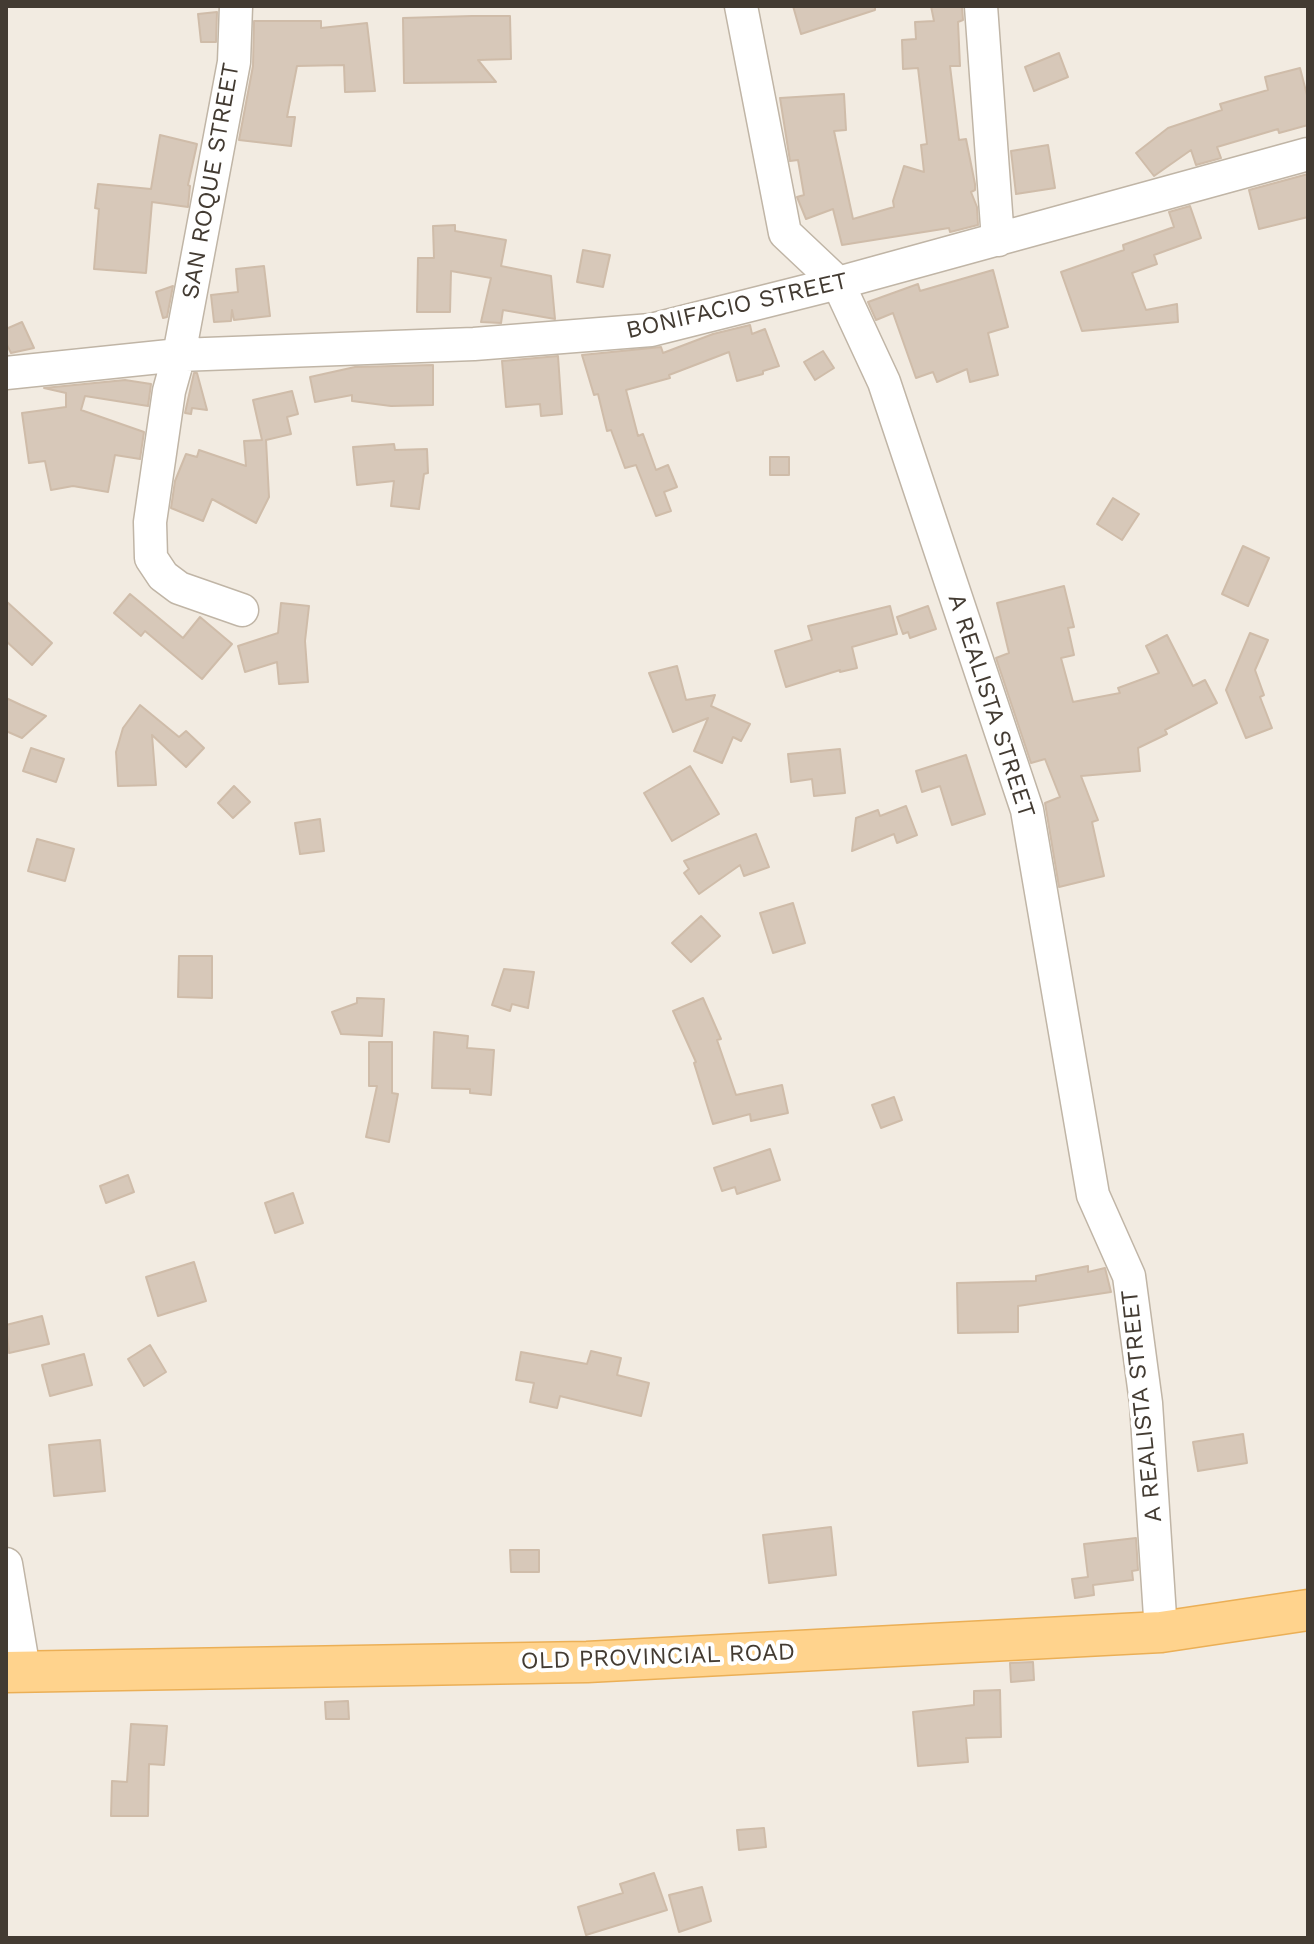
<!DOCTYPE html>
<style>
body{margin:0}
#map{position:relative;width:1314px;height:1944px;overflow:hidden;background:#f2ebe1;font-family:"Work Sans",sans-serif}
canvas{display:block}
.frame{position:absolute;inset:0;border:8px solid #433b32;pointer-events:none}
</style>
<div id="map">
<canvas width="1314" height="1944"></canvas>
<div class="frame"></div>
</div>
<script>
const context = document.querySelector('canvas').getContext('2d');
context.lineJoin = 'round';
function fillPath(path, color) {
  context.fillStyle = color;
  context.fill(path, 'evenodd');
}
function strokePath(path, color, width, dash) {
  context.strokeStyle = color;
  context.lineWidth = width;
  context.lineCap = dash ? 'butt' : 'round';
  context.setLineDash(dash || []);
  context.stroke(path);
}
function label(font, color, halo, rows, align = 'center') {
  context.font = font + ' "Work Sans",sans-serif';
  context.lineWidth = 8;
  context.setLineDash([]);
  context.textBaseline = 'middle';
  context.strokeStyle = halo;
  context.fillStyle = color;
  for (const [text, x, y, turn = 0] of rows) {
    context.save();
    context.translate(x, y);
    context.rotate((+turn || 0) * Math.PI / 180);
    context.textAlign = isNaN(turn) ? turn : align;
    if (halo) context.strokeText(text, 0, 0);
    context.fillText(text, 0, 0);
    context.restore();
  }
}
const building = new Path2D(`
 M 793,6 L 875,6 L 875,10 L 801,34 Z
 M 931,6 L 962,6 L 963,20 L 958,22 L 960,66 L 950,66 L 959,140 L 966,139 L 975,184 L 975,190 L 971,192 L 977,207 L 978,225 L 950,232 L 949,228 L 842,245 L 833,209 L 806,219 L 797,197 L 804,195 L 798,160 L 790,161 L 780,98 L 844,94 L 846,130 L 834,131 L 853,219 L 894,207 L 893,201 L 904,166 L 924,172 L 921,145 L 927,144 L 918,68 L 903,69 L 902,40 L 916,39 L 915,22 L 934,21 Z
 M 217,12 L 216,42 L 201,42 L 198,14 Z
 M 472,16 L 510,16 L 511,59 L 478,60 L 496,82 L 404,83 L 403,18 Z
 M 254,21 L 321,21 L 321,28 L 367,23 L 375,91 L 345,92 L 344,65 L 297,66 L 287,117 L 295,117 L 291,146 L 239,140 L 253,66 Z
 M 1059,53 L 1068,77 L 1034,91 L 1025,67 Z
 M 1300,68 L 1308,99 L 1308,125 L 1279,133 L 1278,129 L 1217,147 L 1221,158 L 1196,165 L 1191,150 L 1154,176 L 1136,153 L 1168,128 L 1222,110 L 1220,104 L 1268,90 L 1265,77 Z
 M 160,135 L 197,144 L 188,185 L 190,186 L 188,207 L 152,202 L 146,273 L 94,269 L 99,209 L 95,208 L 98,184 L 151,189 Z
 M 1048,145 L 1055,188 L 1016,194 L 1011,151 Z
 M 1308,174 L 1308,217 L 1259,229 L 1249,190 Z
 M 1190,206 L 1201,238 L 1154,255 L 1157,264 L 1132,273 L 1146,310 L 1177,304 L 1178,322 L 1082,331 L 1061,272 L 1124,250 L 1123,245 L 1174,227 L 1169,212 Z
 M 455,225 L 455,231 L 506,240 L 501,266 L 551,276 L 555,319 L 503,310 L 501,323 L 481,322 L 491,278 L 451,271 L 450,312 L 417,312 L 418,258 L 434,258 L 433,226 Z
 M 583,250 L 610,255 L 603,287 L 577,282 Z
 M 264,266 L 270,316 L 234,320 L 232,310 L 231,321 L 214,322 L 211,295 L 238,292 L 236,269 Z
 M 993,270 L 1008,327 L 988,333 L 998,375 L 970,382 L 967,369 L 937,382 L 933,372 L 916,378 L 893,313 L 876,320 L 868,302 L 918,284 L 920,291 Z
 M 173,286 L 167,317 L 163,318 L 156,292 Z
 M 22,322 L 34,348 L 11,353 L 6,343 L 6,329 Z
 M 750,325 L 752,334 L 765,329 L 779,366 L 763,371 L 763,374 L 737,381 L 729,352 L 669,375 L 670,378 L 626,390 L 638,436 L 643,434 L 656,470 L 668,465 L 677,487 L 664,492 L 671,511 L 656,516 L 636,465 L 625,468 L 611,430 L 607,431 L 598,394 L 594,395 L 582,355 L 661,347 L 663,353 L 713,334 Z
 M 823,351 L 834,368 L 815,380 L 804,362 Z
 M 558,356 L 562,414 L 541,416 L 540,404 L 506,407 L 502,361 Z
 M 433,365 L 433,405 L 391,406 L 352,401 L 352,395 L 315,402 L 310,377 L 355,367 Z
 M 194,373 L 197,373 L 207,410 L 192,408 L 191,414 L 185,413 Z
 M 125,380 L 151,384 L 148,406 L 85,396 L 81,410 L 144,432 L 140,459 L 115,455 L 108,492 L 73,486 L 51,490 L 45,461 L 29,463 L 22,413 L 66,407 L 66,393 L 44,388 Z
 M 292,391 L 298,414 L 287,417 L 291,434 L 266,440 L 269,497 L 256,523 L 212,499 L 203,521 L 171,508 L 175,481 L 186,454 L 197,457 L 199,450 L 246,466 L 244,441 L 262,440 L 253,400 Z
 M 394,444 L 395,450 L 427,449 L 428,473 L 424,474 L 419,509 L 391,506 L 394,481 L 357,485 L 353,447 Z
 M 770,457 L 789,457 L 789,475 L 770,475 Z
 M 1113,498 L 1139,514 L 1122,540 L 1097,524 Z
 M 1243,546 L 1269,558 L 1248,606 L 1222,594 Z
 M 1064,586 L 1074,627 L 1068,628 L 1074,655 L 1061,658 L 1073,702 L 1120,693 L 1118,688 L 1159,673 L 1146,646 L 1167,635 L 1193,686 L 1205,680 L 1217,703 L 1165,730 L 1167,734 L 1138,748 L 1140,771 L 1081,776 L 1098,820 L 1092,822 L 1104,876 L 1059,887 L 1045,803 L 1060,797 L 1045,759 L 1031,763 L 996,658 L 1009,653 L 997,603 Z
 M 130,594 L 183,638 L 200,617 L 232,644 L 202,679 L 145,631 L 141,636 L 114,613 Z
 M 6,601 L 52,643 L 32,665 L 6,641 Z
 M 281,603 L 309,606 L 305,641 L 308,682 L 279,684 L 277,662 L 245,672 L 238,646 L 278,633 Z
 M 890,606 L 897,634 L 852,647 L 857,668 L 840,672 L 840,670 L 786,687 L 775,651 L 812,640 L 808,626 Z
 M 928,606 L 936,629 L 910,638 L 908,632 L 903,634 L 897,617 Z
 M 1250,633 L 1268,640 L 1255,670 L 1264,695 L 1260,697 L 1272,728 L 1246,738 L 1226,690 Z
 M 677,666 L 686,700 L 715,695 L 711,706 L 750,724 L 741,741 L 733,737 L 722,763 L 694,751 L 708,718 L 673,732 L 649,673 Z
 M 6,698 L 21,705 L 46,716 L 22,738 L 6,731 Z
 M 140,705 L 179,737 L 186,731 L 204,748 L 186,767 L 152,735 L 156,785 L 118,786 L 116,752 L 123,728 Z
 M 31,748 L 64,759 L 56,782 L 23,771 Z
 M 840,749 L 845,793 L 814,796 L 812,779 L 791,782 L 788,754 Z
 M 966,755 L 985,814 L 952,825 L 940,786 L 922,792 L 916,771 Z
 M 690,766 L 719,814 L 672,841 L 644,793 Z
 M 234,786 L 250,802 L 233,818 L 218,803 Z
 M 906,806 L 917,835 L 897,843 L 894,834 L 852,851 L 856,818 L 878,810 L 880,816 Z
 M 320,819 L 324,851 L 300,854 L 295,823 Z
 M 756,834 L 769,867 L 744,876 L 740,865 L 699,894 L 684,873 L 689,869 L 684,861 Z
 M 37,839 L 74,849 L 65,881 L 28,871 Z
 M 793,903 L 805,943 L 773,953 L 760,913 Z
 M 701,916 L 720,936 L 691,962 L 672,943 Z
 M 179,956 L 212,956 L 212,998 L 178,997 Z
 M 504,969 L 534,972 L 528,1008 L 512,1004 L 510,1011 L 492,1005 Z
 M 357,998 L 384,999 L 382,1036 L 341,1034 L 332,1012 L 357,1003 Z
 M 703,998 L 721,1039 L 717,1040 L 736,1095 L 782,1085 L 788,1113 L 751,1121 L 750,1114 L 713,1124 L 694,1063 L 696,1062 L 673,1011 Z
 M 434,1032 L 468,1036 L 467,1048 L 494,1050 L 491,1095 L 470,1093 L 470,1089 L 432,1088 Z
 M 369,1042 L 392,1042 L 392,1093 L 398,1094 L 389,1142 L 366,1137 L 377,1086 L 369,1086 Z
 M 894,1097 L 902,1120 L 881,1128 L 872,1105 Z
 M 770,1149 L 780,1180 L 737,1194 L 735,1187 L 722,1191 L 714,1168 Z
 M 128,1175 L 134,1192 L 106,1203 L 100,1186 Z
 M 293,1193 L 303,1223 L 275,1233 L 265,1203 Z
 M 194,1262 L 206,1301 L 158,1316 L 146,1277 Z
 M 1088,1266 L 1088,1272 L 1105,1268 L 1111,1292 L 1018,1306 L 1018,1332 L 958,1333 L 957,1283 L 1036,1281 L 1036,1276 Z
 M 42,1316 L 49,1344 L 9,1353 L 6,1325 Z
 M 150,1345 L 166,1372 L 144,1386 L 128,1359 Z
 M 591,1351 L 621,1358 L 617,1375 L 649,1383 L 641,1416 L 560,1396 L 557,1408 L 530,1402 L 534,1383 L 516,1380 L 521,1352 L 587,1364 Z
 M 84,1354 L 92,1385 L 50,1396 L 42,1365 Z
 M 1243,1434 L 1247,1463 L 1198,1471 L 1193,1442 Z
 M 100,1440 L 105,1491 L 54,1496 L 49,1445 Z
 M 831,1527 L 836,1575 L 769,1583 L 763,1535 Z
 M 1136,1538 L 1138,1570 L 1132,1571 L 1133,1580 L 1093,1585 L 1094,1595 L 1075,1598 L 1072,1579 L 1088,1577 L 1084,1544 Z
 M 510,1550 L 539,1550 L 539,1572 L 511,1572 Z
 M 1033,1662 L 1034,1680 L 1011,1682 L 1010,1663 Z
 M 1000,1690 L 1001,1737 L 966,1738 L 968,1762 L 918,1766 L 913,1712 L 974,1705 L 974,1691 Z
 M 348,1701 L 349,1719 L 326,1719 L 325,1702 Z
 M 131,1724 L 167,1726 L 164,1765 L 149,1764 L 148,1816 L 111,1816 L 112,1781 L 127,1782 Z
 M 764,1828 L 766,1847 L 739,1850 L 737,1830 Z
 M 654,1873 L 667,1910 L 586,1935 L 578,1907 L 623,1893 L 620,1884 Z
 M 702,1887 L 711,1921 L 679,1932 L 669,1895 Z`);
fillPath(building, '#d7c8b9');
strokePath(building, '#cfbca9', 2);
const minor = new Path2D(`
 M 236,6 L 234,62 L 179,355 L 169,391 L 150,522 L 151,558 L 163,576 L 179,588 L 242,610
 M 741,6 L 785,233 L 838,283 L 884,382 L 1027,810 L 1093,1195 L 1129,1276 L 1146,1403 L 1161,1632
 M 981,6 L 998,240
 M 6,373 L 179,355 L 474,344 L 651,330 L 838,283 L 1308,154
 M 6,1564 L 24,1670`);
const major = new Path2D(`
 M 6,1672 L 587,1662 L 1161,1632 L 1308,1610`);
strokePath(minor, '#c0b5a6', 35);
strokePath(major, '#ebaf56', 43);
strokePath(minor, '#fff', 32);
strokePath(major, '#ffd38d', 40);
label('24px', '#433b32', '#fff', [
 ["SAN ROQUE STREET",211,181,-80],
 ["BONIFACIO STREET",737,306,-13],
 ["A REALISTA STREET",991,706,72],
 ["A REALISTA STREET",1142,1406,-96],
 ["OLD PROVINCIAL ROAD",658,1657,-2]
]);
</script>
